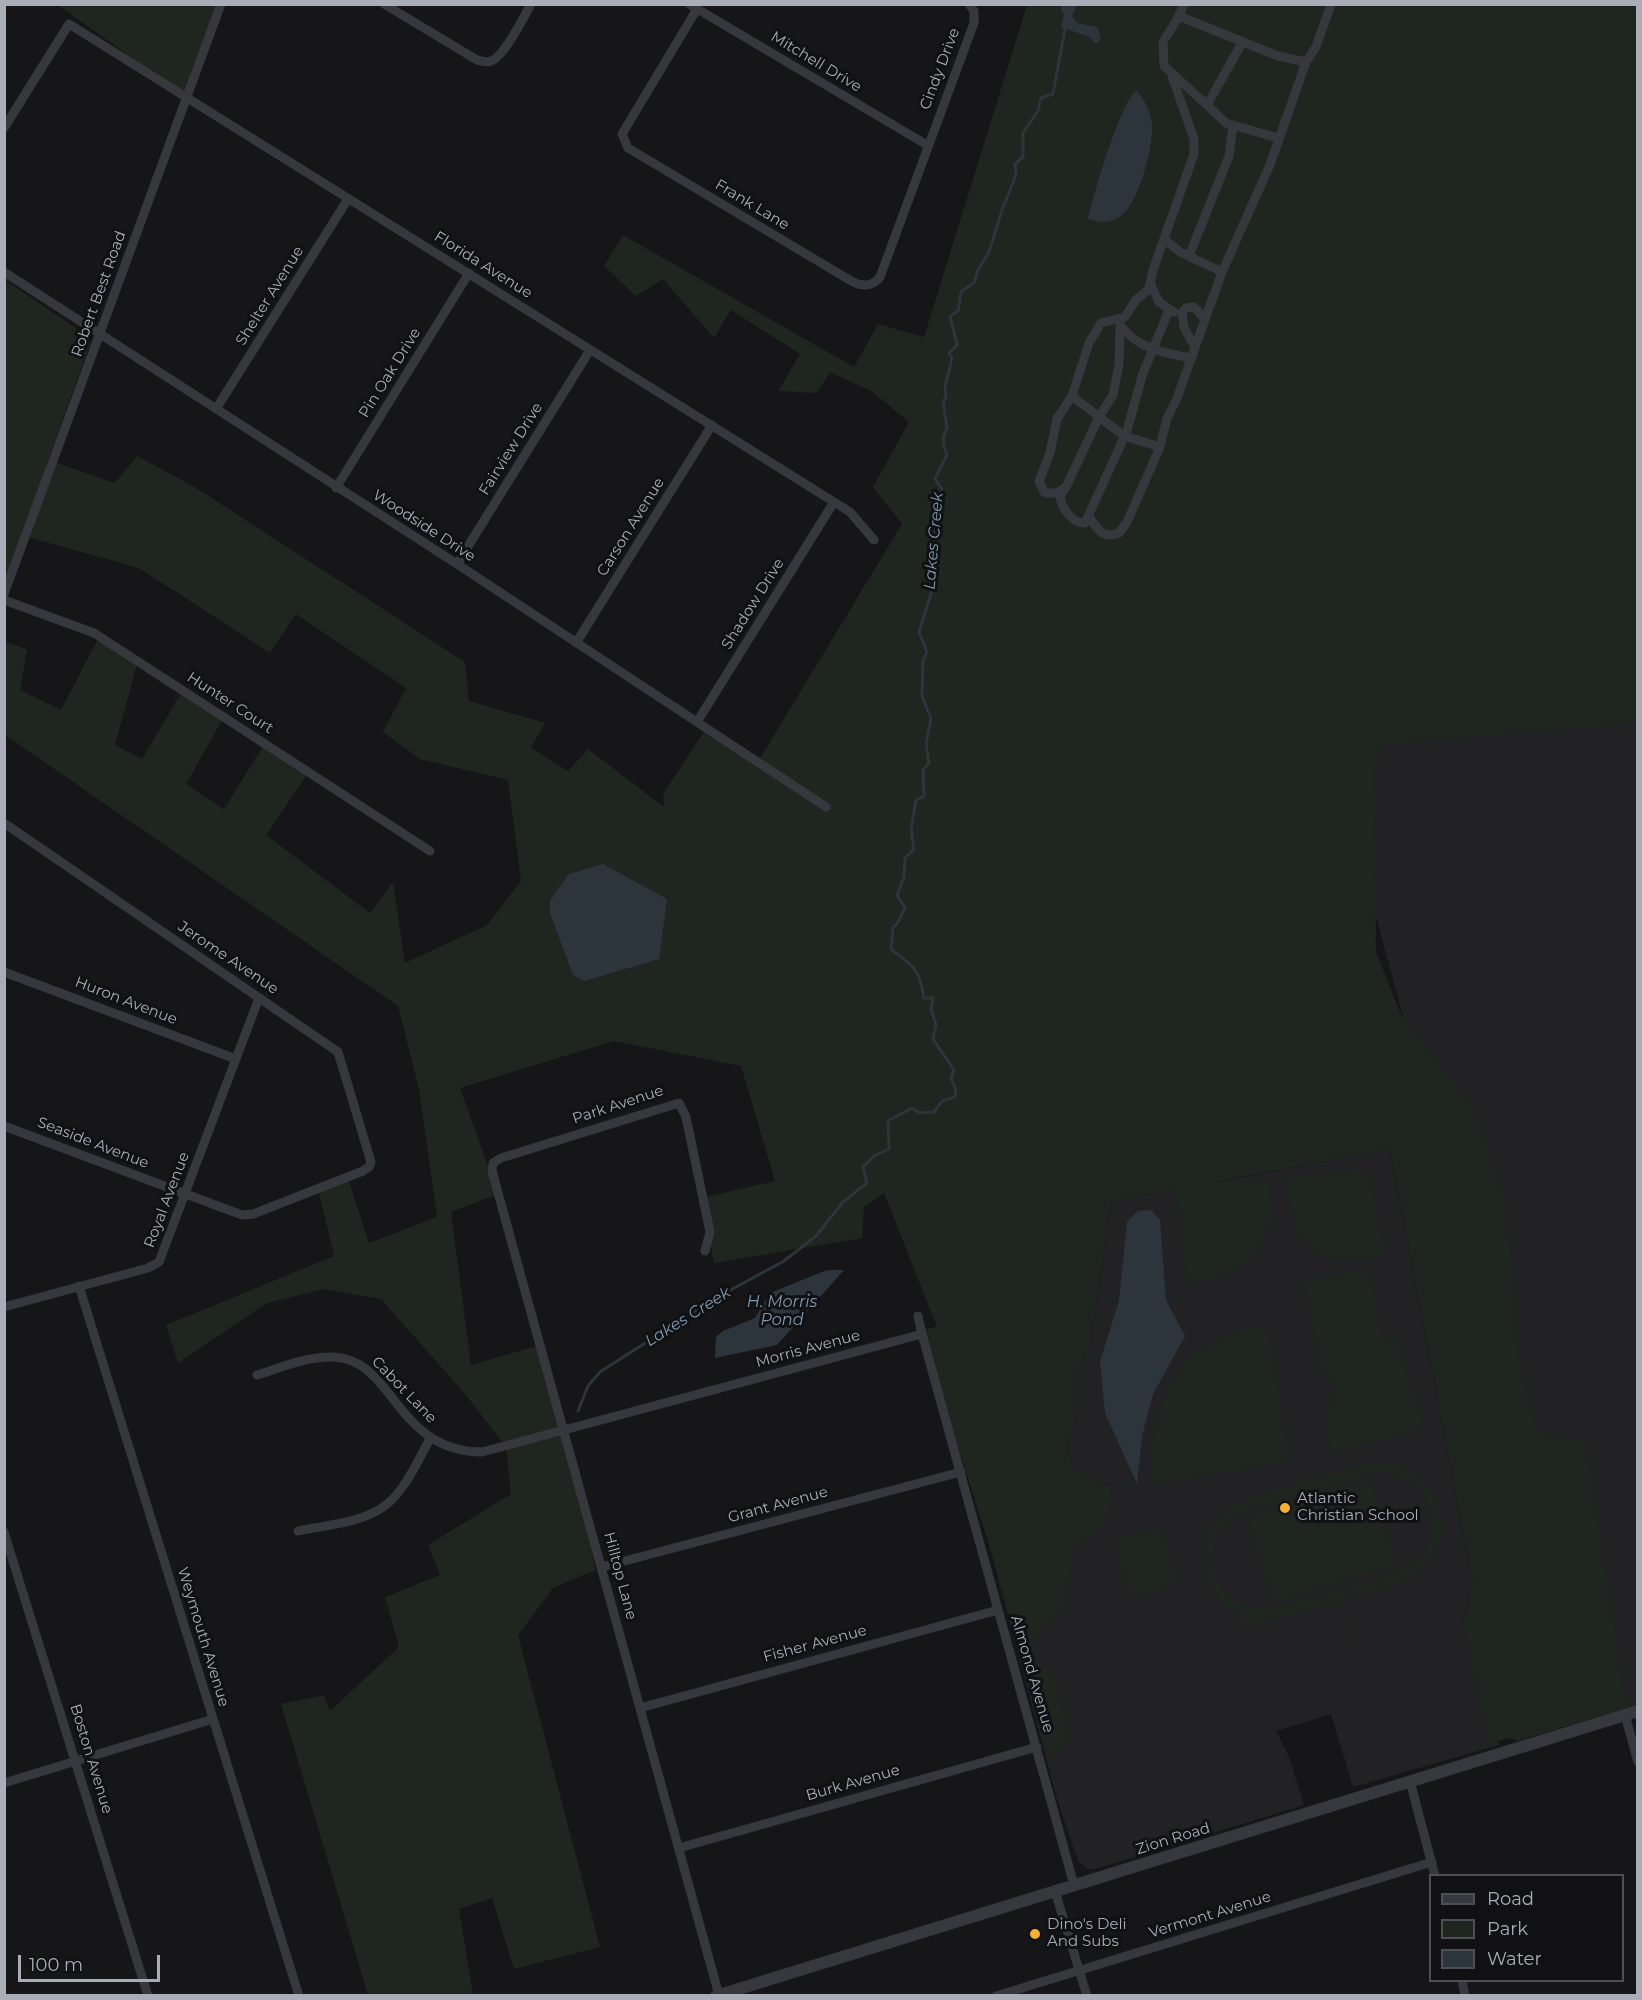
<!DOCTYPE html>
<style>
body{margin:0}
#map{position:relative;width:1642px;height:2000px;overflow:hidden;background:#161618;font-family:Montserrat,sans-serif}
canvas{display:block}
.frame{position:absolute;inset:0;border:6px solid #a8adb8;pointer-events:none}
.legend{position:absolute;left:1429px;top:1874px;width:195px;height:108px;box-sizing:border-box;background:#111113;border:2px solid #4d4f55;margin:0;padding:8px 10px;list-style:none;font-size:18px;color:#a8adb8}
.legend li{display:flex;align-items:center;gap:12px;height:30px}
.legend b{width:30px;border:2px solid #4d4f55}
.scale{position:absolute;left:18px;top:1955px;width:142px;height:27px;box-sizing:border-box;border:3px solid #a8adb8;border-top:0;padding-left:8px;font-size:18px;line-height:21px;white-space:nowrap;color:#a8adb8;-webkit-text-stroke:4px #111113;paint-order:stroke}
</style>
<div id="map">
<canvas width="1642" height="2000"></canvas>
<div class="frame"></div>
<ul class="legend">
<li><b style="height:8px;background:#37383d"></b>Road</li>
<li><b style="height:16px;background:#1e261f"></b>Park</li>
<li><b style="height:16px;background:#2c353c"></b>Water</li>
</ul>
<div class="scale">100 m</div>
</div>
<script>
const context = document.querySelector('canvas').getContext('2d');
context.lineJoin = 'round';
function fillPath(path, color) {
  context.fillStyle = color;
  context.fill(path, 'evenodd');
}
function strokePath(path, color, width, dash) {
  context.strokeStyle = color;
  context.lineWidth = width;
  context.lineCap = dash ? 'butt' : 'round';
  context.setLineDash(dash || []);
  context.stroke(path);
}
function label(font, color, halo, rows, align = 'center') {
  context.font = font + ' Montserrat,sans-serif';
  context.lineWidth = 6;
  context.setLineDash([]);
  context.textBaseline = 'middle';
  context.strokeStyle = halo;
  context.fillStyle = color;
  for (const [text, x, y, turn = 0] of rows) {
    context.save();
    context.translate(x, y);
    context.rotate((+turn || 0) * Math.PI / 180);
    context.textAlign = isNaN(turn) ? turn : align;
    if (halo) context.strokeText(text, 0, 0);
    context.fillText(text, 0, 0);
    context.restore();
  }
}
fillPath(new Path2D(`
 M 1637,295 L 1638,1705 L 1592,1719 L 1238,403 Z
 M 1390,1149 L 1473,1583 L 1463,1622 L 1499,1745 L 1353,1787 L 1331,1714 L 1276,1731 L 1289,1756 L 1304,1805 L 1096,1869 L 1087,1869 L 1078,1861 L 1057,1799 L 990,1548 L 1109,1486 L 1072,1468 L 1067,1441 L 1077,1417 L 1077,1372 L 1090,1344 L 1111,1202 Z`), '#222225');
fillPath(new Path2D(`
 M 58,5 L 218,5 L 185,96 Z
 M 1027,5 L 1637,5 L 1637,723 L 1383,744 L 1375,772 L 1376,952 L 1402,1017 L 1474,1107 L 1507,1203 L 1519,1355 L 1538,1433 L 1587,1443 L 1627,1708 L 1517,1741 L 1510,1738 L 1488,1744 L 1463,1622 L 1473,1583 L 1390,1149 L 1214,1182 L 1270,1179 C 1270,1193 1275,1212 1270,1226 C 1258,1265 1224,1278 1187,1284 L 1175,1190 L 1111,1202 L 1090,1344 L 1077,1372 L 1077,1417 L 1067,1441 L 1072,1468 L 1109,1486 C 1115,1503 1108,1525 1092,1535 C 1086,1539 1080,1539 1076,1546 L 1063,1610 L 1037,1633 L 1017,1633 L 921,1330 L 937,1327 L 884,1193 L 864,1207 L 862,1238 L 714,1263 L 702,1198 L 775,1181 L 741,1066 L 614,1041 L 460,1088 L 498,1194 L 451,1212 L 471,1365 L 540,1345 L 587,1519 L 595,1570 L 553,1588 L 518,1635 L 600,1947 L 514,1969 L 492,1898 L 459,1909 L 473,1995 L 368,1995 L 281,1704 L 324,1695 L 330,1711 L 399,1647 L 385,1597 L 440,1575 L 428,1545 L 511,1494 L 506,1447 L 465,1394 L 381,1299 L 324,1289 L 267,1303 L 178,1363 L 166,1325 L 334,1256 L 317,1185 L 347,1175 L 369,1243 L 437,1217 L 419,1089 L 398,1006 L 5,735 L 5,641 L 27,650 L 20,690 L 61,710 L 99,637 L 138,661 L 115,745 L 142,759 L 183,690 L 224,717 L 186,784 L 224,809 L 266,742 L 309,772 L 266,835 L 370,913 L 393,882 L 405,963 L 487,925 L 521,881 L 508,780 L 420,759 L 383,732 L 406,688 L 296,614 L 270,653 L 139,568 L 24,536 L 5,587 L 5,280 L 89,337 L 90,344 L 48,460 L 115,483 L 137,456 L 193,486 L 465,662 L 469,701 L 545,723 L 531,748 L 568,771 L 588,749 L 664,807 L 663,794 L 707,727 L 759,760 L 902,524 L 873,487 L 909,422 L 871,391 L 830,372 L 817,393 L 778,391 L 800,354 L 731,310 L 714,338 L 663,279 L 636,296 L 604,266 L 623,235 L 854,367 L 878,324 L 924,337 Z
 M 1364,1169 L 1370,1175 L 1386,1256 C 1312,1269 1294,1250 1285,1178 Z
 M 1369,1268 L 1384,1340 L 1395,1336 L 1424,1422 L 1416,1431 L 1332,1454 C 1324,1423 1327,1408 1339,1380 L 1324,1382 L 1303,1281 Z
 M 1258,1328 L 1269,1330 L 1290,1454 L 1284,1462 L 1153,1485 C 1144,1414 1177,1335 1258,1328 Z
 M 1369,1463 C 1430,1454 1468,1529 1420,1571 C 1401,1588 1367,1592 1342,1599 L 1358,1646 L 1354,1647 L 1338,1601 L 1242,1629 L 1238,1620 L 1245,1617 C 1201,1599 1186,1541 1227,1510 C 1246,1496 1275,1491 1297,1484 L 1294,1465 L 1297,1464 L 1301,1483 ZM 1378,1472 C 1407,1472 1431,1493 1431,1523 C 1432,1538 1425,1553 1413,1563 C 1397,1576 1271,1613 1252,1608 C 1202,1596 1201,1526 1248,1510 Z
 M 1370,1478 L 1397,1564 L 1274,1603 L 1247,1516 Z
 M 1162,1527 L 1179,1583 L 1132,1599 L 1112,1541 Z
 M 1025,1668 L 1052,1669 L 1071,1736 L 1050,1758 Z`), '#1e261f');
fillPath(new Path2D(`
 M 1063,5 L 1077,5 L 1072,16 L 1077,23 L 1097,27 L 1101,38 L 1096,44 L 1090,37 L 1061,27 L 1064,15 L 1061,9 Z
 M 1137,91 C 1145,100 1151,113 1152,125 C 1153,148 1139,206 1118,218 C 1108,224 1098,222 1088,219 C 1092,199 1122,96 1137,91 Z
 M 603,864 L 667,899 L 659,959 L 584,981 L 573,975 L 550,913 L 550,900 L 569,874 Z
 M 1151,1210 L 1160,1220 L 1166,1300 L 1185,1336 L 1153,1394 L 1142,1436 L 1137,1484 L 1105,1413 L 1100,1361 L 1119,1301 L 1127,1222 L 1138,1211 Z
 M 827,1270 L 844,1270 L 777,1345 L 715,1358 L 716,1337 L 723,1331 L 755,1318 L 770,1293 Z`), '#2c353c');
strokePath(new Path2D(`
 M 578,1411 L 588,1386 L 600,1372 L 714,1299 L 784,1261 L 816,1236 L 843,1202 L 867,1183 L 863,1167 L 874,1156 L 889,1149 L 888,1121 L 912,1108 L 920,1113 L 934,1112 L 942,1101 L 955,1097 L 956,1090 L 951,1078 L 954,1070 L 933,1039 L 936,1024 L 931,1010 L 933,998 L 924,998 C 918,965 915,969 891,949 L 893,927 L 897,924 L 905,908 L 897,895 L 904,877 L 905,858 L 914,849 L 911,830 L 916,800 L 924,796 L 923,770 L 929,763 L 926,744 L 931,719 L 922,696 L 923,661 L 927,652 L 919,632 L 933,587 L 936,515 L 942,489 L 935,479 L 947,455 C 942,444 942,438 947,428 L 943,401 L 946,398 L 945,387 L 952,358 L 949,353 L 957,345 L 950,316 L 958,311 L 961,292 L 974,283 L 978,270 L 989,252 L 1002,210 L 1013,183 L 1016,174 L 1015,164 L 1023,157 L 1023,133 L 1038,111 L 1041,98 L 1053,94 L 1065,29`), '#2c353c', 3);
strokePath(new Path2D(`
 M 384,4 L 477,60 C 482,61 486,63 491,61 C 504,57 524,17 531,4
 M 689,4 L 927,145
 M 1184,4 L 1179,16 L 1278,56 L 1306,62
 M 697,9 L 622,134 L 628,148 L 853,282 C 863,287 873,286 880,277 L 974,23 L 974,11 L 969,4
 M 1179,16 L 1163,42 L 1164,66 L 1207,105 L 1242,43
 M 1207,105 L 1226,123 L 1278,138
 M 4,128 L 69,24 L 850,512 L 874,540
 M 1164,239 L 1180,252 L 1222,272
 M 1189,256 L 1229,156 L 1233,126
 M 4,272 L 457,564 L 826,807
 M 1150,283 L 1159,302 L 1174,312
 M 1119,322 C 1132,347 1166,354 1192,358
 M 1120,325 L 1119,364 L 1113,395 L 1099,417 L 1066,487 L 1056,493 L 1045,493 L 1039,482 L 1050,453 L 1057,419 L 1072,396 L 1089,343 L 1101,323 L 1125,317 L 1136,300 L 1149,289 L 1153,270 L 1194,154 L 1194,139 L 1172,76
 M 1195,348 L 1184,327 L 1182,313 L 1186,308 L 1194,307 L 1205,319
 M 1072,396 L 1124,436 L 1160,447
 M 216,409 L 348,199
 M 336,488 L 469,273
 M 1065,488 L 1060,497 C 1062,509 1073,524 1085,523 L 1127,431 L 1142,376 L 1169,310
 M 1089,516 C 1097,530 1103,539 1119,533 L 1127,522 L 1160,447 L 1167,418 L 1176,401 L 1222,272 L 1270,165 L 1306,62 L 1316,47 L 1331,4
 M 457,564 L 590,350
 M 4,594 L 221,4
 M 4,600 L 94,633 L 430,851
 M 576,643 L 712,425
 M 697,722 L 834,502
 M 4,823 L 338,1052 L 371,1162 L 369,1167 L 363,1171 L 253,1214 L 242,1215 L 4,1126
 M 4,972 L 236,1059
 M 705,1251 L 710,1232 L 686,1117 L 679,1103 L 501,1158 L 493,1163 L 492,1171 L 719,1995
 M 79,1286 L 299,1996
 M 4,1307 L 148,1268 L 159,1262 L 259,998
 M 918,1316 L 922,1334
 M 257,1375 C 280,1368 308,1356 333,1357 C 395,1359 394,1451 482,1452 L 922,1334 L 1074,1885
 M 298,1531 C 327,1525 363,1523 386,1505 C 406,1489 418,1460 430,1439
 M 4,1532 L 148,1996
 M 602,1567 L 961,1472
 M 640,1708 L 998,1610
 M 1625,1715 L 1638,1762
 M 1410,1781 L 1435,1876
 M 4,1783 L 213,1719
 M 679,1848 L 1037,1747
 M 1055,1891 L 1087,1996
 M 1462,1980 L 1465,1996
 M 996,1996 L 1432,1862`), '#37383d', 9);
strokePath(new Path2D(`
 M 716,1996 L 1638,1711`), '#37383d', 12);
for (const [x, y, r, color] of [
 [1285,1508,6,"#f2b134"],
 [1035,1934,6,"#f2b134"]
]) {
  const dot = new Path2D();
  dot.arc(x, y, r, 0, 2 * Math.PI);
  context.fillStyle = color;
  context.fill(dot);
  strokePath(dot, '#111113', 2);
}
label('15px', '#a8adb8', '#111113', [
 ["Mitchell Drive",816,62,31],
 ["Cindy Drive",940,69,-69],
 ["Frank Lane",752,205,31],
 ["Florida Avenue",483,265,32],
 ["Robert Best Road",99,294,-70],
 ["Shelter Avenue",270,296,-58],
 ["Pin Oak Drive",390,373,-58],
 ["Fairview Drive",511,449,-58],
 ["Woodside Drive",424,526,33],
 ["Carson Avenue",631,527,-58],
 ["Shadow Drive",753,604,-58],
 ["Hunter Court",230,703,33],
 ["Jerome Avenue",228,958,34],
 ["Huron Avenue",126,1001,21],
 ["Park Avenue",618,1105,-18],
 ["Seaside Avenue",93,1143,21],
 ["Royal Avenue",167,1200,-69],
 ["Morris Avenue",808,1349,-15],
 ["Cabot Lane",404,1390,46],
 ["Grant Avenue",778,1505,-15],
 ["Hilltop Lane",620,1576,75],
 ["Weymouth Avenue",203,1637,73],
 ["Fisher Avenue",815,1644,-15],
 ["Almond Avenue",1032,1674,74],
 ["Boston Avenue",91,1759,73],
 ["Burk Avenue",853,1783,-16],
 ["Zion Road",1173,1839,-17],
 ["Vermont Avenue",1210,1915,-17]
]);
label('15px', '#a8adb8', '#111113', [
 ["Atlantic",1297,1499],
 ["Christian School",1297,1516],
 ["Dino's Deli",1047,1925],
 ["And Subs",1047,1942]
], 'left');
label('italic 16px', '#7f9bb3', '#111113', [
 ["Lakes Creek",934,541,-85],
 ["H. Morris",782,1302],
 ["Pond",782,1320],
 ["Lakes Creek",688,1317,-32]
]);
</script>
